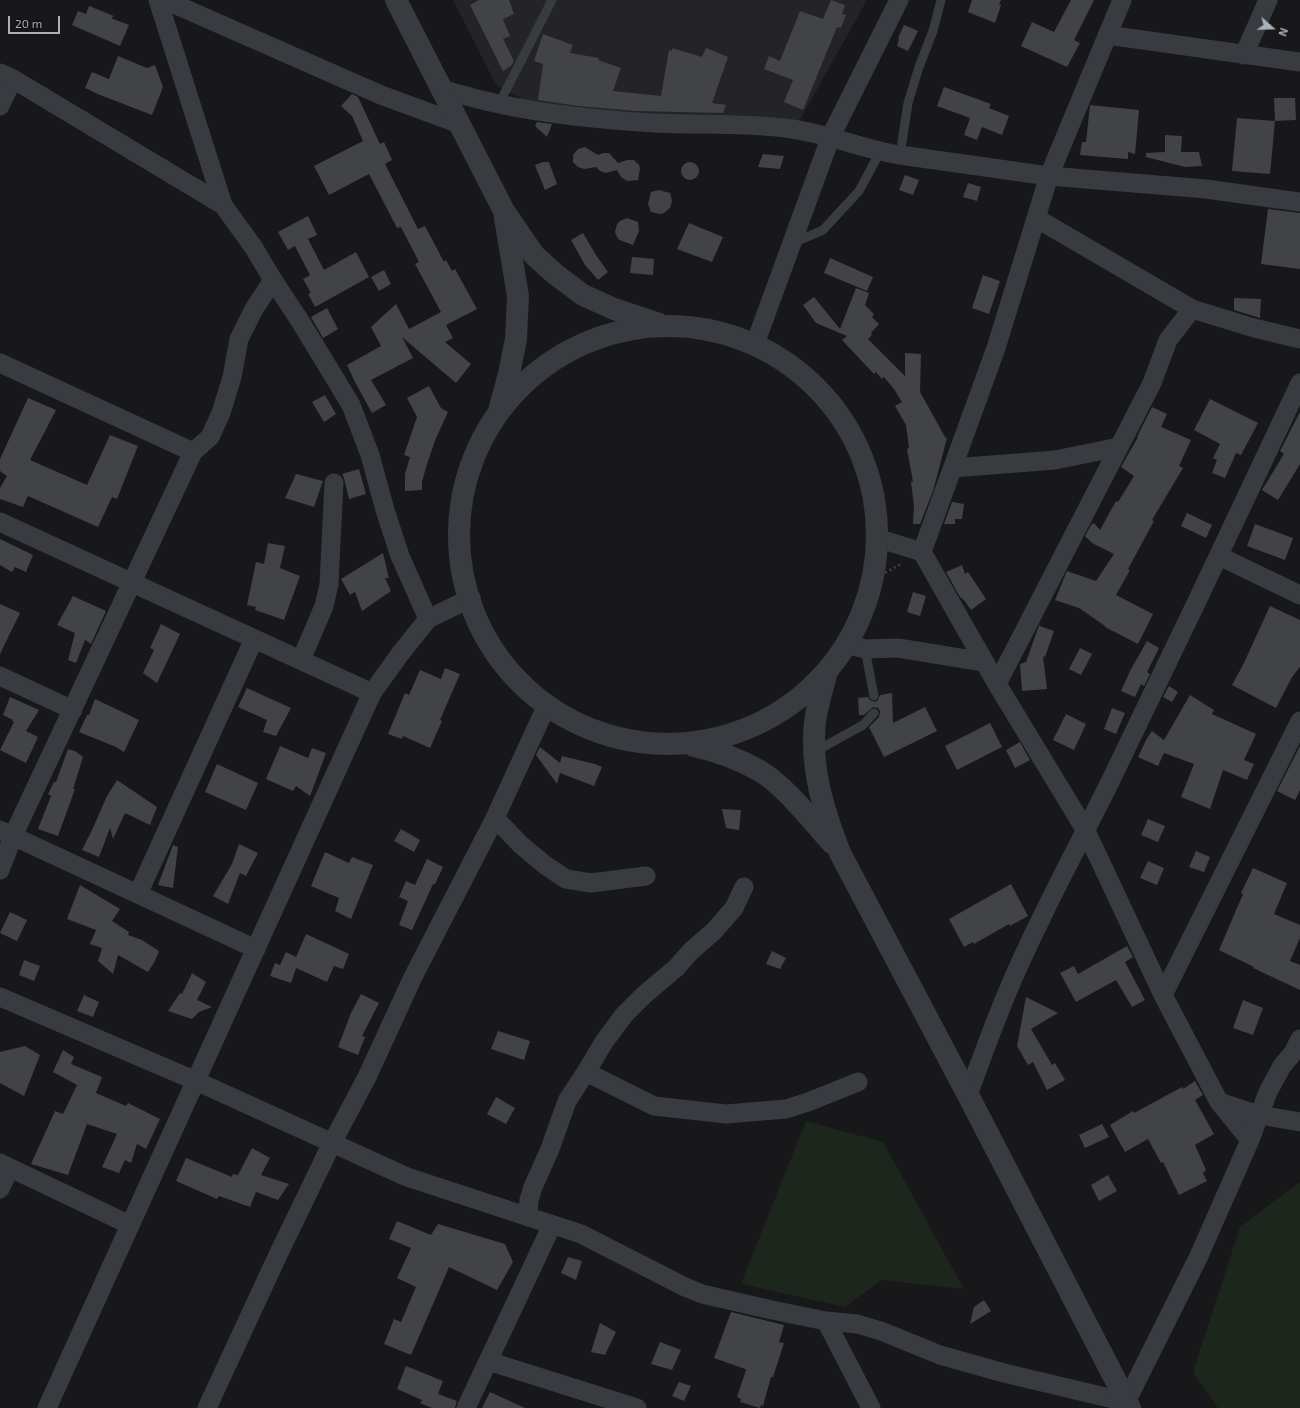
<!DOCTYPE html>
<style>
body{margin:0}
#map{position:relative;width:1300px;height:1408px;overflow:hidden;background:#18181a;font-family:"Exo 2",sans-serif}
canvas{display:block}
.north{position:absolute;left:1252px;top:8px;width:40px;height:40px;-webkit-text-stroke:3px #131315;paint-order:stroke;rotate:110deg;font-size:11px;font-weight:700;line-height:16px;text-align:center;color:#a9b1bb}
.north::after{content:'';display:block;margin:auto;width:14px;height:18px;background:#a9b1bb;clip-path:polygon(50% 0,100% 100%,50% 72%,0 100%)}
.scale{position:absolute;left:8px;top:16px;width:52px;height:18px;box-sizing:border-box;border:2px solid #a9b1bb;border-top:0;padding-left:5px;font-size:12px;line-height:14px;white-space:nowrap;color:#a9b1bb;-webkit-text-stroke:3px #131315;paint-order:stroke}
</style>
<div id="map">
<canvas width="1300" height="1408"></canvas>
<div class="north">N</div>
<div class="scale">20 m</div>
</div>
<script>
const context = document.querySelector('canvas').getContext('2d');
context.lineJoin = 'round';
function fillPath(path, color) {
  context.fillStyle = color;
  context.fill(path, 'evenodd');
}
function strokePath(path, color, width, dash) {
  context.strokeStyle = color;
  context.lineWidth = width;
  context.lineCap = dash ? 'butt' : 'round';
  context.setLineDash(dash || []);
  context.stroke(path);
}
fillPath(new Path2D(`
 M 453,0 L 867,0 L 797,125 L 539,109 L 496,85 Z`), '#242427');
fillPath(new Path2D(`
 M 806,1121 L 883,1142 L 964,1289 L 881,1280 L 845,1307 L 741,1284 Z
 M 1300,1182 L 1300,1408 L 1218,1408 L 1193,1372 L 1240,1227 Z`), '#1d261d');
fillPath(new Path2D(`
 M 479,0 L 509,0 L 514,14 L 503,19 L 510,36 L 503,39 L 514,61 L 511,66 L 503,71 L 470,5 Z
 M 831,0 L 845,5 L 842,14 L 846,15 L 841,28 L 837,27 L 803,110 L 784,102 L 793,80 L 764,69 L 769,56 L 780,61 L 800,11 L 823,19 Z
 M 972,0 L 1001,0 L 999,4 L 1001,5 L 995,23 L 968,12 Z
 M 1071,0 L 1094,0 L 1074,40 L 1080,43 L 1067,67 L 1021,46 L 1032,22 L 1054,32 Z
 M 89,6 L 114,16 L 111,18 L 129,25 L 120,46 L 72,25 L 78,11 L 86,14 Z
 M 904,25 L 918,31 L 908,51 L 897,46 L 899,39 L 898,38 Z
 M 543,34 L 573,45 L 570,53 L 599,58 L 598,60 L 621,68 L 613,91 L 661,96 L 669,50 L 672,51 L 672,48 L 702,57 L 706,48 L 728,57 L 712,103 L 726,105 L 723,113 L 636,111 L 578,106 L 538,100 L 543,64 L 534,61 Z
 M 118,56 L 147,68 L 155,65 L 163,87 L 152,115 L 100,95 L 85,88 L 92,72 L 109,79 Z
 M 944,87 L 991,104 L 989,108 L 1009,116 L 1002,135 L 982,127 L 977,140 L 964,135 L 970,118 L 937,106 Z
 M 352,94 L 358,97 L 380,144 L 384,142 L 392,160 L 385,164 L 418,229 L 425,226 L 444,262 L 446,260 L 452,271 L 455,269 L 477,309 L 446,325 L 453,338 L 445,342 L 471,364 L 456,383 L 402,337 L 413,358 L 371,380 L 386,405 L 372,413 L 355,382 L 347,365 L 381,346 L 371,327 L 396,304 L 409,329 L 441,312 L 415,264 L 419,262 L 401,227 L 397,228 L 369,174 L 329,195 L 314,166 L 363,141 L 352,116 L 341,106 Z
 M 1274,98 L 1295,98 L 1296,120 L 1275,121 Z
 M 1090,105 L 1139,110 L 1135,154 L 1128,152 L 1128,159 L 1080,155 L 1082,142 L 1086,142 Z
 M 1237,118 L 1275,121 L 1270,174 L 1232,171 Z
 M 537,122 L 552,124 L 547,137 L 535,126 Z
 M 1165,135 L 1182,136 L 1181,152 L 1199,152 L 1202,166 L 1185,167 L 1146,157 L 1146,153 L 1165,152 Z
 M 585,147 L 598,155 L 603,153 L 609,153 L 618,163 L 627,160 L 634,160 L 639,165 L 640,169 L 638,180 L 627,181 L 621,177 L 617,170 L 606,173 L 600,171 L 596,167 L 584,169 L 578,167 L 573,162 L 573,155 L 578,149 Z
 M 763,154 L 784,156 L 780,169 L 758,167 Z
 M681 171a9 9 0 1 1 18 0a9 9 0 1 1-18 0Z
 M 543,162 L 549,162 L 557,184 L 545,190 L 535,165 Z
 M 905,175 L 919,180 L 913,195 L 899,190 Z
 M 968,183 L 981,187 L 977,201 L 963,197 Z
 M 659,190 L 670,193 L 672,201 L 670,208 L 664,213 L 660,214 L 651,212 L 648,204 L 651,192 Z
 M 1268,209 L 1300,213 L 1300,269 L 1261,264 Z
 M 308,216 L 317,235 L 308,239 L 324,270 L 356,252 L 369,277 L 315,307 L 308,294 L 311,293 L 303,279 L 310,275 L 295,246 L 288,250 L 278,232 Z
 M 627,218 L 638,222 L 639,231 L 633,245 L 622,241 L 618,239 L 615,232 L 617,224 L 620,221 Z
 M 689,223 L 723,237 L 712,262 L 677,249 Z
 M 583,233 L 596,255 L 608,272 L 598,280 L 585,265 L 571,240 Z
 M 632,257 L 654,259 L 653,275 L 630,273 Z
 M 830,258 L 873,277 L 867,291 L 824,273 Z
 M 384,270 L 391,284 L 379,291 L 371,277 Z
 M 983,275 L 1000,281 L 989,314 L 972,308 Z
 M 856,288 L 869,293 L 865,305 L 874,314 L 872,317 L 879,324 L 871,333 L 872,335 L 868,339 L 905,376 L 905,353 L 921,354 L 920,392 L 945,437 L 947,438 L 933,491 L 920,524 L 913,524 L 914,506 L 911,482 L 913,482 L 907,449 L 909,448 L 906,425 L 895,406 L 902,402 L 894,389 L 884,377 L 882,379 L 876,372 L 874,374 L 842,340 L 847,336 L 816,323 L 803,305 L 814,297 L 840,329 Z
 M 1234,298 L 1261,299 L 1260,318 L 1234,310 Z
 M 327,308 L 338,329 L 323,338 L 311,317 Z
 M 429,386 L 441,408 L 448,412 L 436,438 L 427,464 L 422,482 L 422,490 L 405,491 L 405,474 L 410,457 L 404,455 L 417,417 L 407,398 Z
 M 325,395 L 336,414 L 324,422 L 312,402 Z
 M 28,398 L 56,410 L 30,460 L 87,485 L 110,435 L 138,446 L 117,499 L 112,497 L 98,527 L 28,496 L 23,507 L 0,499 L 0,488 L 7,476 L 0,471 L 0,459 Z
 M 1210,399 L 1258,423 L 1241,455 L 1236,453 L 1225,478 L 1212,473 L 1217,460 L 1213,458 L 1220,444 L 1194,430 Z
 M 1152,407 L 1167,414 L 1161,427 L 1191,440 L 1179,466 L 1183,468 L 1152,520 L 1154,521 L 1128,569 L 1130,570 L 1116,595 L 1153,614 L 1138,644 L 1105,627 L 1105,626 L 1079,608 L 1055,600 L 1067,571 L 1096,581 L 1114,554 L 1092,543 L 1085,536 L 1091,525 L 1094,523 L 1100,530 L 1116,501 L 1118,502 L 1134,476 L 1121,467 L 1138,437 L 1137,437 Z
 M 1300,412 L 1300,464 L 1278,500 L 1262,490 L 1284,454 L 1280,451 Z
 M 359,469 L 366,494 L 349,499 L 344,478 L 342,474 Z
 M 296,474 L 323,481 L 314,507 L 285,498 Z
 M 952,502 L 964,504 L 962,519 L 955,519 L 955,524 L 944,524 Z
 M 1187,513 L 1212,525 L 1206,538 L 1181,526 Z
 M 1255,524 L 1293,538 L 1285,560 L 1247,546 Z
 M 0,539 L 33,555 L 26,572 L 15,567 L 12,572 L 0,565 Z
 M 268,543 L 285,546 L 280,568 L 300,576 L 284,620 L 255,610 L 256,607 L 247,605 L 256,562 L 264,564 Z
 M 383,553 L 389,578 L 385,578 L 391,591 L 362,611 L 355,592 L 350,595 L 341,579 Z
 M 962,565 L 965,574 L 968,572 L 986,599 L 971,610 L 964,600 L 960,597 L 946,572 Z
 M 913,592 L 926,596 L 920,616 L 907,612 Z
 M 73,596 L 106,611 L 91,644 L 85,640 L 76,663 L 68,660 L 75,633 L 57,625 Z
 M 0,604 L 20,613 L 0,654 Z
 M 1270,606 L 1300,620 L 1300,667 L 1292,677 L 1276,708 L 1232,685 L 1243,665 Z
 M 161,624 L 180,634 L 157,683 L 143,673 L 154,650 L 150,648 Z
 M 1040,624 L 1040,626 L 1054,631 L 1045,657 L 1043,656 L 1047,689 L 1022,691 L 1020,664 L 1026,662 L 1037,631 Z
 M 1147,641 L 1159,648 L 1147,672 L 1150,674 L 1144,686 L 1141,684 L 1135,697 L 1121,691 L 1130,671 Z
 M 1080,648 L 1092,654 L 1081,675 L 1069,669 Z
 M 445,668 L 460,674 L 440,720 L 442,721 L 430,748 L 403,736 L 402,739 L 388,734 L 405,693 L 409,695 L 420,670 L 441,679 Z
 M 1169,686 L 1178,692 L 1172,702 L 1163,697 Z
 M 247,688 L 291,708 L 276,736 L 263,732 L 267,720 L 238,707 Z
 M 892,693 L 893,723 L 925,707 L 937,731 L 884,757 L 869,727 L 879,717 L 880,711 L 878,708 L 873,707 L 864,715 L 859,715 L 858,698 L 868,697 L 870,700 L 875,702 L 878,700 L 880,695 Z
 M 1190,695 L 1214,710 L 1212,714 L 1256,734 L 1244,760 L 1254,764 L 1247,780 L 1223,770 L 1210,809 L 1181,797 L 1194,764 L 1164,753 L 1158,766 L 1138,757 L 1146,740 L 1152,731 L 1164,740 Z
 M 10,697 L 39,710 L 26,731 L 38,737 L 26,763 L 0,750 L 14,722 L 12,721 L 13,720 L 3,715 Z
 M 95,699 L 139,720 L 124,752 L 116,747 L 79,732 L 87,715 L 89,715 Z
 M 1112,708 L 1125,713 L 1116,734 L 1104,729 Z
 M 1066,714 L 1086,724 L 1074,750 L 1053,740 Z
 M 990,723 L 1002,747 L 957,770 L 945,746 Z
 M 1020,742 L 1030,760 L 1015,768 L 1006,750 Z
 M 280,746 L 308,758 L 312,748 L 326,753 L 310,796 L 296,786 L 293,791 L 266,779 Z
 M 1300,746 L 1300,790 L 1295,800 L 1277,791 Z
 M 540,747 L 560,763 L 562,756 L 595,764 L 602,767 L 594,786 L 560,773 L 557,784 L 536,755 Z
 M 68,749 L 75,751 L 83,757 L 73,789 L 75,789 L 58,836 L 38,829 L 51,796 L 48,794 L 54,782 L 56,782 Z
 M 217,764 L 258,783 L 246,810 L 205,792 Z
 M 117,780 L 157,807 L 150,825 L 125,813 L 113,839 L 110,828 L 99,857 L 82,850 L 92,830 L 107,796 Z
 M 722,809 L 741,810 L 739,830 L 726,828 Z
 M 1148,819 L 1165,826 L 1158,842 L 1141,835 Z
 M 401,829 L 420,840 L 414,852 L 394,841 Z
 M 239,844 L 258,853 L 246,876 L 240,873 L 228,904 L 213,896 L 232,864 Z
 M 173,845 L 178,847 L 173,888 L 158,885 Z
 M 1196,851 L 1210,857 L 1204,872 L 1189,867 Z
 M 325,852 L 349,863 L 352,857 L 373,865 L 351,919 L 335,911 L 339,898 L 311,886 Z
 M 427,859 L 443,867 L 435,884 L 433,884 L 412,930 L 399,925 L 408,901 L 399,897 L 406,881 L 415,885 Z
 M 1148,861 L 1164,868 L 1157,885 L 1140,878 Z
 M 1253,868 L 1287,883 L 1274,914 L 1300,925 L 1300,938 L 1290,961 L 1300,965 L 1300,990 L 1253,968 L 1254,967 L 1219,950 L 1243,894 L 1241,893 Z
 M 1011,884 L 1028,916 L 1010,926 L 1009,924 L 974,944 L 973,942 L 964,947 L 949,919 Z
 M 80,885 L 120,909 L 112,921 L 129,932 L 128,935 L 142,940 L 159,951 L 155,961 L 148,972 L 118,955 L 113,974 L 98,961 L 102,948 L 90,944 L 96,930 L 67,919 Z
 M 10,912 L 27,920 L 17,941 L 0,933 Z
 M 306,934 L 349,954 L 343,969 L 334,966 L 327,982 L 296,968 L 291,983 L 270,976 L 275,963 L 280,965 L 286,952 L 296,957 Z
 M 1127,946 L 1133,957 L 1125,962 L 1145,1000 L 1132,1007 L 1116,980 L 1076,1002 L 1060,973 L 1074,966 L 1078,974 Z
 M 772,951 L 786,958 L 780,969 L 766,964 Z
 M 24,960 L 40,966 L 34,981 L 19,975 Z
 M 192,973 L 206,982 L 197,1000 L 212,1007 L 199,1012 L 192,1019 L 168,1011 L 180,993 L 182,994 Z
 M 361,994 L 379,1003 L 362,1036 L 365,1037 L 358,1055 L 338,1047 L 351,1013 Z
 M 84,995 L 99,1002 L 93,1017 L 77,1011 Z
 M 1026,997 L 1058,1013 L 1031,1029 L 1052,1065 L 1055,1063 L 1065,1080 L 1047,1090 L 1033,1062 L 1028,1065 L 1017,1046 Z
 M 1243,1000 L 1263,1008 L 1253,1035 L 1233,1028 Z
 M 498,1031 L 530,1041 L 524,1060 L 491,1049 Z
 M 25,1046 L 40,1055 L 24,1096 L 0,1083 L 0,1052 Z
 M 63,1050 L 74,1057 L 71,1064 L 102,1077 L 96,1093 L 126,1106 L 128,1103 L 160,1119 L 146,1149 L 137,1144 L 131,1163 L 125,1160 L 119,1173 L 102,1167 L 117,1134 L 87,1124 L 68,1175 L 31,1164 L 55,1111 L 63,1114 L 77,1085 L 53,1072 Z
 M 1195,1081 L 1203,1095 L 1195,1100 L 1214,1134 L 1195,1145 L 1206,1170 L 1203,1173 L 1207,1181 L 1179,1195 L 1163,1162 L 1161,1163 L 1148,1139 L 1125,1152 L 1110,1125 L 1133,1111 L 1134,1113 L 1182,1087 L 1183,1089 Z
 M 496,1097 L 515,1108 L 506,1124 L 487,1114 Z
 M 1102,1124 L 1109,1137 L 1085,1148 L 1079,1135 Z
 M 252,1148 L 270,1158 L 261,1175 L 289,1184 L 278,1200 L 256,1192 L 250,1207 L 219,1196 L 217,1199 L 176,1181 L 186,1158 L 232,1177 L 233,1174 L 238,1175 Z
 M 1108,1175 L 1117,1191 L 1099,1201 L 1091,1185 Z
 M 397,1221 L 431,1235 L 438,1224 L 505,1244 L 513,1262 L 497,1290 L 449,1267 L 411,1355 L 384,1344 L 394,1319 L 401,1322 L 416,1287 L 397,1278 L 411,1248 L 389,1239 Z
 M 568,1257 L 582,1261 L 576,1280 L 561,1273 Z
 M 984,1300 L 991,1311 L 970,1324 L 974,1307 Z
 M 731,1312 L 784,1325 L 779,1342 L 784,1343 L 773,1377 L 771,1377 L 763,1406 L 761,1405 L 760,1408 L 740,1402 L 741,1399 L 737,1397 L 746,1370 L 745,1369 L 714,1358 Z
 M 600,1323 L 616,1332 L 605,1355 L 591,1352 Z
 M 660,1342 L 681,1350 L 672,1370 L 651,1364 Z
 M 406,1366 L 443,1381 L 438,1394 L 457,1401 L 455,1408 L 432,1408 L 420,1403 L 422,1400 L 397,1389 Z
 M 679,1382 L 691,1386 L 684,1401 L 672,1396 Z
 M 490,1392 L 525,1408 L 482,1408 Z`), '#424347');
strokePath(new Path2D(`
 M 872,580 L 901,564`), '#3e4247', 2.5, [2, 3]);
strokePath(new Path2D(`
 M 499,104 L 552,0
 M 900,155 L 908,103 L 919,67 L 933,31 L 941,0
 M 793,243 L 823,230 L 859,191 L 880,152
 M 865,649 L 874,696
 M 816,751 L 863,725 L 874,713`), '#383b3f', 9);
strokePath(new Path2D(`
 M 165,0 L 381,95 L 460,124
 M 1107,35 L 1300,62
 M 1244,55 L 1268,0
 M 0,73 L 13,79 L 223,205
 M 440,89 C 460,94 479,100 499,104 C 550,115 603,120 655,123 C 698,125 742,123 785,128 C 824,132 861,149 900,155 L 1049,176 L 1206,189 L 1300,202
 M 0,106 L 13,79
 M 1036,218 L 1192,309 L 1254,328 L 1300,339
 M 755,344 L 831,136 L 899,0
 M 0,363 L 193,452
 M 953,468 L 1055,460 L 1119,447
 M 0,522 L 372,693
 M 877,538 L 922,552 L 997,684 L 1086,831 L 1163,995 L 1219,1102 L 1250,1140
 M 922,552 L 996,348 L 1049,176 L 1122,0
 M 1219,556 L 1300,595
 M 428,619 L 471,598
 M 847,644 L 865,649 L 898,648 L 984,662
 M 301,660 L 324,606 L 329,584 L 334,483
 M 0,676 L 73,710
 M 997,684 L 1152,383 L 1168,340 L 1192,309
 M 495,818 L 521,845 L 545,865 L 566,879 L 591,883 L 646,876
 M 0,830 L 256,949
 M 0,870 L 13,836 L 193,452 L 210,437 L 221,413 L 232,377 L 239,339 L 254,309 L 273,280
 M 138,894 L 254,639
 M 1163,995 L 1300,721
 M 0,997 L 196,1081 L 407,1177 L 581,1234 L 685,1287 L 702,1294 L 772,1310 L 826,1321 L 857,1324 L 881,1331 L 940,1355 L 1004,1373 L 1126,1402 L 1198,1258 L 1250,1140 L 1268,1092 L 1282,1066 L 1293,1053 L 1300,1039
 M 586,1072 L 604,1042 L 624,1015 L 644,995 L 676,968 L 691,951 L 714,931 L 734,908 L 744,887
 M 968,1095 C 986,1046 1004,996 1027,948 C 1052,894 1081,840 1108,786 C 1173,652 1237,518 1300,383
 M 1219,1102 L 1259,1115 L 1300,1122
 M 0,1163 L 130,1225
 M 0,1189 L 10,1168
 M 528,1217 L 529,1200 L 533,1187 L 550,1149 L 567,1101 L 586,1072 L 654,1106 L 726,1114 L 786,1109 L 808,1102 L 858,1082
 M 826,1321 L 871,1408
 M 488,1361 L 637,1408
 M 47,1408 L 372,693 L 400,654 L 428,619 L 400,556 L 385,510 L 370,455 L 351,405 L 300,321 L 273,280 L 254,248 L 223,205 L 158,0
 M 207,1408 L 277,1257 L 332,1143 L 367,1077 L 413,977 L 495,818 L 546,707
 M 466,1408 L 552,1225`), '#383b3f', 19);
strokePath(new Path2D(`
 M 396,0 L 504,211 L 534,255 L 555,274 L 583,295 L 614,309 L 659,324
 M459 535a209 209 0 1 1 418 0a209 209 0 1 1-418 0Z
 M 500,407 L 509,374 L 516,339 L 518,296 L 505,218
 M 827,671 C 823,688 817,705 815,722 C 810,769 824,811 840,853 L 968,1095 L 1130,1408
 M 694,746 C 717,751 739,759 760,771 C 785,786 812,821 832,843`), '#383b3f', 22);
</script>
